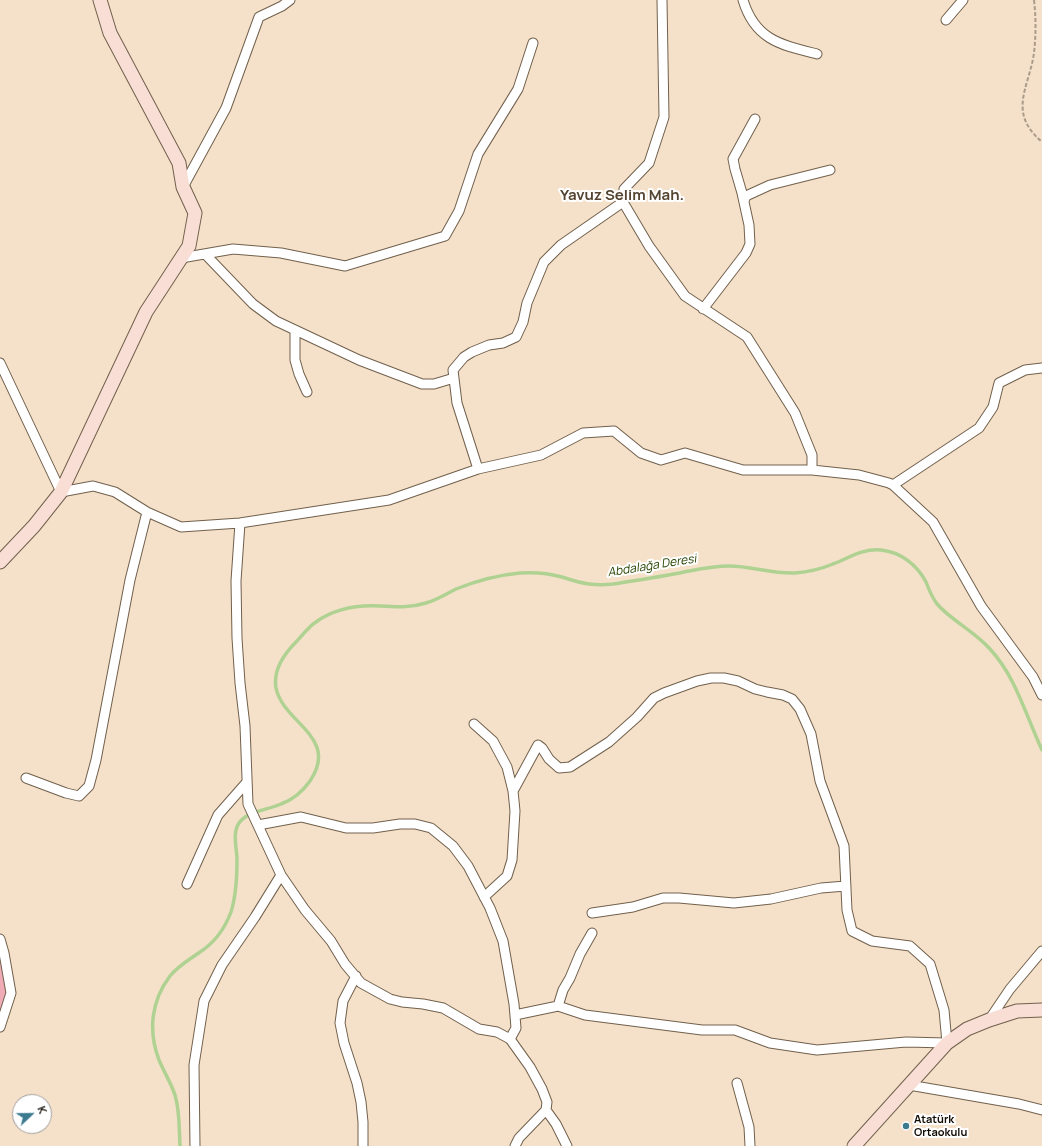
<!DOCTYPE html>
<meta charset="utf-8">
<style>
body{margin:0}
#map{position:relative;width:1042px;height:1146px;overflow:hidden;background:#f5e1ca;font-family:Manrope,sans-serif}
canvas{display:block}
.north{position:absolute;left:12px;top:1094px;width:40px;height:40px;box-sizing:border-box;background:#fff;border:1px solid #a09d9b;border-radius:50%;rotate:68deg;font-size:11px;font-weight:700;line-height:16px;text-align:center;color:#110b04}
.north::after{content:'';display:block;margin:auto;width:14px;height:18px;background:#3c7a90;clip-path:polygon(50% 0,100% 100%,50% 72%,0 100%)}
</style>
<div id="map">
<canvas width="1042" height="1146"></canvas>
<div class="north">K</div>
</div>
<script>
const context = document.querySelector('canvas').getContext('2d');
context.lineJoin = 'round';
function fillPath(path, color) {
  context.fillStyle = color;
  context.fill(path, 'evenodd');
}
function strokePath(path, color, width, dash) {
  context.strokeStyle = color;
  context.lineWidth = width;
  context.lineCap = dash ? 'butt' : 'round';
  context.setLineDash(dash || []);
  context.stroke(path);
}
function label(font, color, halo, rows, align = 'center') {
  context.font = font + ' Manrope,sans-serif';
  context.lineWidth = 4;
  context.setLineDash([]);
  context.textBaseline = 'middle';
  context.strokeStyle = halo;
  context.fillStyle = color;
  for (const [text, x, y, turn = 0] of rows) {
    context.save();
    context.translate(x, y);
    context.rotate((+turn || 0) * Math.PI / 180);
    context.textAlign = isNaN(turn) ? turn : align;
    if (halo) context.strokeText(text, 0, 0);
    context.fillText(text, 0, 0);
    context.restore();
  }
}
fillPath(new Path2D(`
 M 0,948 L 8,1010 L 0,1026 Z`), '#f0acb6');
strokePath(new Path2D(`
 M 180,1146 C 179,1128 180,1112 175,1095 C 171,1083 164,1072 159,1060 C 148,1031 151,1001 170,976 C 179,965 189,960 200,952 C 214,943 225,928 231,912 C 236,896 237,877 237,860 C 237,849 232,833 239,823 C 247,811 268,810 281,804 C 292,800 303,791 310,781 C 340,737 283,723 276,688 C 273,670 285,653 296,642 C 303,635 308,627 316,622 C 334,609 358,605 379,606 C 396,607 410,608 426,603 C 437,600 446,594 456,589 C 476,581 498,575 520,573 C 534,572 548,573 562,577 C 571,580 580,583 589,584 C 597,585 605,585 613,584 C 637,580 661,577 684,572 C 700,569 714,566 729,566 C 751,566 772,574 795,573 C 808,572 821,569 833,564 C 849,558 863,548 881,550 C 901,552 917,565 926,582 C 929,590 932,597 937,604 C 952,621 974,631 990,649 C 1016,677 1026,716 1042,750`), '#afd292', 3.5);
const street = new Path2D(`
 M 662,0 L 664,117 L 649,163 L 624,189 L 623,202 L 649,246 L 685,296 L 747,337 L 795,413 L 812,455 L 812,470
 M 743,0 C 755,40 781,45 817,54
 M 946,20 L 963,0
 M 183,187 L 226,108 L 259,17 L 282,6 L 290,0
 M 744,201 L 746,196 L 770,185 L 830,170
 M 205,254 L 253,304 L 276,321 L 359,360 L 422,384 L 434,384 L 454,378
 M 181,258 L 233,249 L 281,253 L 345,266 L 445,236 L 459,211 L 478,154 L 518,89 L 533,43
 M 703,309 L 746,253 L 750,244 L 749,225 L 742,193 L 735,169 L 733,159 L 755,119
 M 295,330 L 295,360 L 299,374 L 307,392
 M 0,363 L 61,492 L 93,486 L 115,492 L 147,512 L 181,527 L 240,523 L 389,500 L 478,469 L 541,455 L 583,433 L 614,431 L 641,453 L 661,460 L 685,453 L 743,470 L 812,470 L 859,475 L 889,483 L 893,485 L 933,522 L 981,606 L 1033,677 L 1042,695
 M 478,469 L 457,403 L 453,370 L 464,357 L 472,352 L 489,345 L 503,343 L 516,337 L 523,322 L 527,303 L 544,262 L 561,245 L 623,202
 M 893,485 L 979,428 L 993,407 L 999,383 L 1025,370 L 1042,368
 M 240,523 L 236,581 L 237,638 L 240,683 L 245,726 L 248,804 L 281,875 L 305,910 L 331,941 L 345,964 L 361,983 L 390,999 L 402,1002 L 423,1004 L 443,1008 L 479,1029 L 497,1032 L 510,1039 L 530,1067 L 542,1089 L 547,1102 L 546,1110 L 519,1138 L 515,1146
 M 474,724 L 493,741 L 507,767 L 513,791 L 515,811 L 512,860 L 507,876 L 484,897
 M 26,778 L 66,793 L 79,796 L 89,786 L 96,760 L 130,580 L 147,512
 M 513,791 L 538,745 L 542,748 L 549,759 L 559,768 L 570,767 L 609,742 L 637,717 L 654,698 L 664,693 L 697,681 L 711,678 L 724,678 L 738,681 L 755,689 L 767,692 L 783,695 L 792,699 L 800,709 L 811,734 L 820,781 L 844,846 L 847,910 L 852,931 L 872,941 L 910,946 L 930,964 L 944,1010 L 947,1043 L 906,1042 L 817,1050 L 770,1043 L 735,1030 L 702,1030 L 585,1015 L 558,1006 L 515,1015
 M 258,825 L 301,817 L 346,828 L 373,828 L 400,824 L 415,824 L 431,828 L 453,846 L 468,866 L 490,908 L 503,941 L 514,1004 L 516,1028 L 510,1039
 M 187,884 L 218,815 L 247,782
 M 592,913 L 633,907 L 663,898 L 679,898 L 734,903 L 771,899 L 821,888 L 846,886
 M 0,939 L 4,953 L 11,993 L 0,1027
 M 356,976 L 343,1001 L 340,1023 L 344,1043 L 357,1083 L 361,1102 L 363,1122 L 363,1146
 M 558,1006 L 563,990 L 570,978 L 580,954 L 592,933
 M 989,1020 L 1010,989 L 1042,951
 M 737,1083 L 749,1127 L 750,1146
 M 909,1085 L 1019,1104 L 1042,1110
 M 546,1110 L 556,1124 L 567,1146
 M 195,1146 L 194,1065 L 204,1001 L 222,965 L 255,917 L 281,875`);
const secondary = new Path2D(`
 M 0,562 L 34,526 L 61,492 L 146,312 L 189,246 L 195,213 L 183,187 L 179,163 L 110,33 L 100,0
 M 854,1146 L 947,1043 L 967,1029 L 989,1020 L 1017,1011 L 1042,1010`);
strokePath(street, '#71604c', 11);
strokePath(secondary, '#71604c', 15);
strokePath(new Path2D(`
 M 1034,0 C 1036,18 1036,35 1034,53 C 1029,88 1007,112 1042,142`), '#ab9c8a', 2, [4, 2]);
strokePath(street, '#fff', 9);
strokePath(secondary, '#f8ded5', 13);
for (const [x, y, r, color] of [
 [906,1126,4,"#3c7a90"]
]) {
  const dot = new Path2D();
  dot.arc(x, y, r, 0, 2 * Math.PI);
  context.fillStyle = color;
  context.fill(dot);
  strokePath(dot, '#fff', 1.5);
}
label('bold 11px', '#110b04', '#fff', [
 ["Atatürk",914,1120],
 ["Ortaokulu",914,1133]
], 'left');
label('italic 12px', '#264400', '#fff', [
 ["Abdalağa Deresi",652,566,-9]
]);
label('bold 15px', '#544431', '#fff', [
 ["Yavuz Selim Mah.",622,196]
]);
</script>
